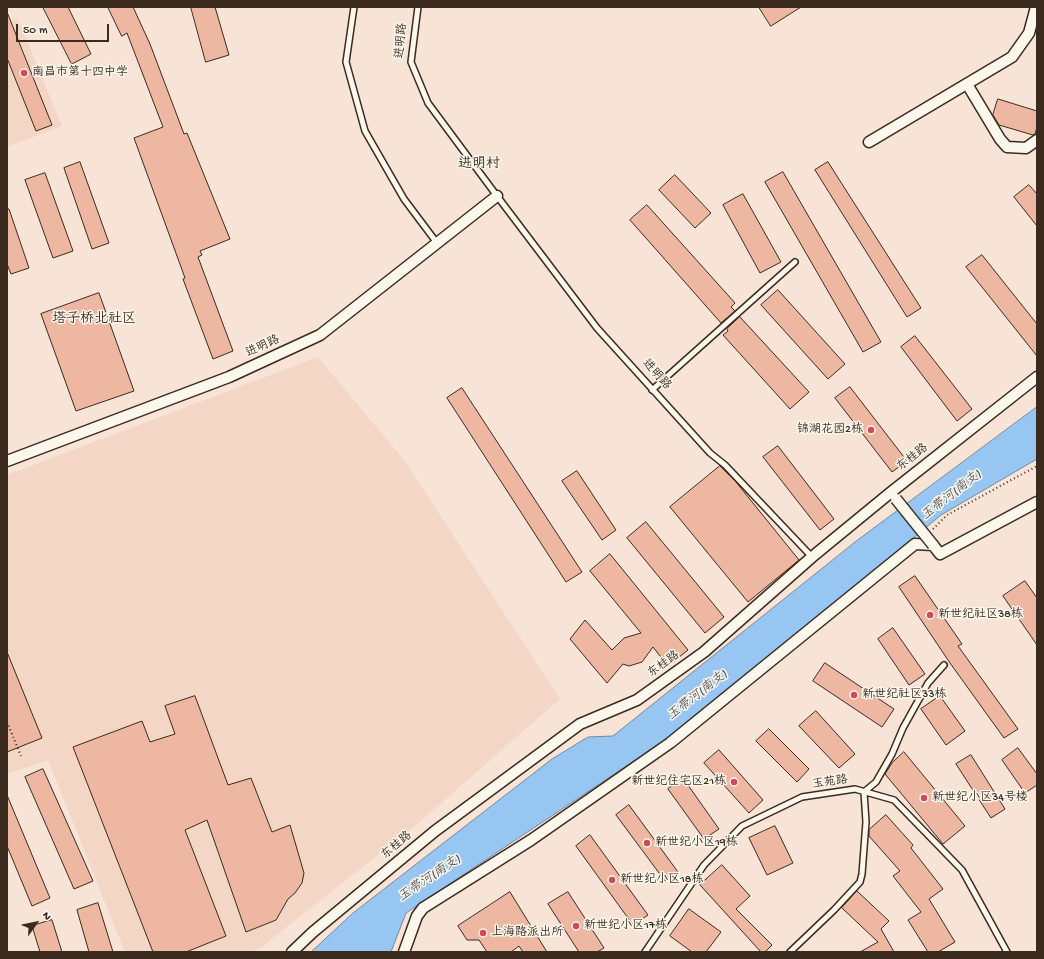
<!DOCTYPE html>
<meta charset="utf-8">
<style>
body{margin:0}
#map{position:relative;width:1044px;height:959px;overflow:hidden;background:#f7e4d6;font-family:"Gochi Hand",sans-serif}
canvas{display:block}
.frame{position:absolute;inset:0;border:8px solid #3b2a1e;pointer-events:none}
.north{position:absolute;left:16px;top:903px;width:40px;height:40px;-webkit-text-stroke:3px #fbf7ec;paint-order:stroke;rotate:57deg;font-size:11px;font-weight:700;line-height:16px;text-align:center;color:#3b2a1e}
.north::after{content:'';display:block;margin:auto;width:14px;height:18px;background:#3b2a1e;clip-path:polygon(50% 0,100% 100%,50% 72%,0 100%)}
.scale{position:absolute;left:16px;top:24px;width:93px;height:18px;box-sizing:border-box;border:2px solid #3b2a1e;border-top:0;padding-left:5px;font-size:12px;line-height:14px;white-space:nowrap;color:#3b2a1e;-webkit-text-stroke:3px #fbf7ec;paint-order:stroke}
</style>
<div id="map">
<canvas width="1044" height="959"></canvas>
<div class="frame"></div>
<div class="north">N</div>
<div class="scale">50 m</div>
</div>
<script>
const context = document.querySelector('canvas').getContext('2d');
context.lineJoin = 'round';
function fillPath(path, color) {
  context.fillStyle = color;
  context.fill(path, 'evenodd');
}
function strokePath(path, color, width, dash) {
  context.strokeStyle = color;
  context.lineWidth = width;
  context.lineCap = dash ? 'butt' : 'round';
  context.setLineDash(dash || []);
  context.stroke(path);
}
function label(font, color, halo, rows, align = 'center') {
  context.font = font + ' "Gochi Hand","LXGW WenKai TC",sans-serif';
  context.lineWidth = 3;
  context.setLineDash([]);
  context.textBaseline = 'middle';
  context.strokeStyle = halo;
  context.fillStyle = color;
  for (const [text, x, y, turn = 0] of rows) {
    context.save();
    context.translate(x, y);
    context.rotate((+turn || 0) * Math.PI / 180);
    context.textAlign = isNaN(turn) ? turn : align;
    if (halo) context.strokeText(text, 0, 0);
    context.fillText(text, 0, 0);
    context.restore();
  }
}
fillPath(new Path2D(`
 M 18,19 L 62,126 L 7,147 L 7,21 Z
 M 318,357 L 404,460 L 560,699 L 415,826 L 260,948 L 251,952 L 125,952 L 48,760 L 7,774 L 7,475 Z`), '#f4d6c6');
const water = new Path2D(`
 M 1037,407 L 1037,459 L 941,515 L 697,719 L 406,913 L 391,952 L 311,952 L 353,913 L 552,759 L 588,737 L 613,736 L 855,542 Z`);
fillPath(water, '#98c6f3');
strokePath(water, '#73889e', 1);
const building = new Path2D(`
 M 43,7 L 68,7 L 91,54 L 72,64 Z
 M 108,7 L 133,7 L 150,44 L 184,134 L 187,133 L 230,239 L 200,251 L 202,255 L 198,257 L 233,351 L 213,359 L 183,279 L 185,278 L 134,138 L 163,127 L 127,33 L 122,36 Z
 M 191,7 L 215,7 L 229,55 L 206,62 Z
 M 759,7 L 801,7 L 771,26 Z
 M 7,12 L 52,125 L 36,131 L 7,58 Z
 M 998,99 L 1037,111 L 1037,127 L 1035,134 L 1033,135 L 999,125 L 993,115 Z
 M 80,162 L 109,243 L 92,249 L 64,168 Z
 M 828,162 L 921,308 L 907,317 L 815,170 Z
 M 783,172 L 881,342 L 863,352 L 765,182 Z
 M 45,173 L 73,251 L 53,258 L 25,180 Z
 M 675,175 L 711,213 L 695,228 L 659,190 Z
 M 1029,185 L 1037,194 L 1037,226 L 1014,197 Z
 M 743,194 L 781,262 L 760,273 L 723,205 Z
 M 647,205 L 735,303 L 731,307 L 735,311 L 721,323 L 630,220 Z
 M 7,209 L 9,209 L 29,268 L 11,274 L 7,264 Z
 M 982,255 L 1037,324 L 1037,356 L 966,267 Z
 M 778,290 L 845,364 L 828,379 L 761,305 Z
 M 99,293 L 134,391 L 76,411 L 41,314 Z
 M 740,317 L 809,392 L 790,409 L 723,335 L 728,331 L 727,329 Z
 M 915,336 L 972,409 L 957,421 L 901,347 Z
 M 850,387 L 907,461 L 892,472 L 835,398 Z
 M 462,388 L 582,572 L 566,582 L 447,398 Z
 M 778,446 L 834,519 L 820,530 L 763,457 Z
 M 720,466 L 736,482 L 799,560 L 748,602 L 670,507 Z
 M 577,471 L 616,530 L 602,540 L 562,481 Z
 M 646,522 L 724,617 L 705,633 L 627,538 Z
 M 610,554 L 688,650 L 668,666 L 653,647 L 642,662 L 629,666 L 623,664 L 607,683 L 570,639 L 585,620 L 612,650 L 624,638 L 641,633 L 590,571 Z
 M 915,576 L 962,644 L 958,646 L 1018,729 L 1004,738 L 950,663 L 899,587 Z
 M 1025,581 L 1037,598 L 1037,645 L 1003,596 Z
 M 893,628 L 925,674 L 909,685 L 878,639 Z
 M 7,652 L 42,738 L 7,752 Z
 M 825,663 L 894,709 L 882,727 L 813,681 Z
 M 195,696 L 228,785 L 251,778 L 272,832 L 290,825 L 304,873 L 302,883 L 295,893 L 288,899 L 276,920 L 246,932 L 207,820 L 185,830 L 226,936 L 186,952 L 153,952 L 73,747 L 142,721 L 150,742 L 175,734 L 165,706 Z
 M 940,696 L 965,731 L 946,745 L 921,709 Z
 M 816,711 L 855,754 L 839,768 L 799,726 Z
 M 769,729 L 809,769 L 797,782 L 756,741 Z
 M 1018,748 L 1037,774 L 1037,785 L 1025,793 L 1002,760 Z
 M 719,750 L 763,800 L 749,813 L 704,763 Z
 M 904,752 L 965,826 L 943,844 L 885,774 L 892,763 Z
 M 971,755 L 1005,809 L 991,818 L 956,764 Z
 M 43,769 L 93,881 L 74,889 L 25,777 Z
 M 683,778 L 719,829 L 704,839 L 668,789 Z
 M 7,795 L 50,898 L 32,906 L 7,846 Z
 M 629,805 L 678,872 L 665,881 L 616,815 Z
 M 886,815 L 913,845 L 911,848 L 943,889 L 929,899 L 955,942 L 938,952 L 928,952 L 908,920 L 921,912 L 893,876 L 900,871 L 869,836 L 869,830 Z
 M 775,826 L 793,863 L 767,875 L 749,838 Z
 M 590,835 L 648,915 L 633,925 L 576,846 Z
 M 722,865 L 750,896 L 736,909 L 772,945 L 765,952 L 761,952 L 700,885 Z
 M 857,891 L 889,921 L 881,929 L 894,952 L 860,952 L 878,942 L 842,908 Z
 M 510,892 L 547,952 L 523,952 L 519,946 L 511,952 L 487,952 L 479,940 L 467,940 L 458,926 Z
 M 568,892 L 604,948 L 597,952 L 579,952 L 548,904 Z
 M 98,903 L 113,952 L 89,952 L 77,910 Z
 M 689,909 L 721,932 L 706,952 L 692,952 L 670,936 Z
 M 52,920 L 62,952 L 40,952 L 32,926 Z`);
fillPath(building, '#edb7a1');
strokePath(building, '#3b2a1e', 1);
const service = new Path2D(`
 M 354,7 L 346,62 L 365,131 L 404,199 L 437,243
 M 418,7 L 411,62 L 428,103 L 497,196 L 597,328 L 710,453 L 725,465 L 812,557
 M 652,390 L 795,262
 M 645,952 L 704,865 L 742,826 L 802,797 L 855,789 L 894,800 L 962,870 L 1007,952
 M 790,952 L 834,910 L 860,882 L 862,874 L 866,822 L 864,792 L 876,782 L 892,754 L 903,728 L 928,683 L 944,665`);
const minor = new Path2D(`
 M 967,84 L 1000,139 L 1007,147 L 1026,148 L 1037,140
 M 869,142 L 1012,57 L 1029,33 L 1036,7
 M 7,461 L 229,377 L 320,335 L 497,196
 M 292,952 L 313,932 L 435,831 L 580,724 L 637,700 L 704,652 L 812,557 L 890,493 L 1037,377
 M 404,952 L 417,916 L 423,908 L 531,840 L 670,743 L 915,544 L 933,545 L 940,554 L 1037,502`);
strokePath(service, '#3b2a1e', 8);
strokePath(minor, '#3b2a1e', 13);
strokePath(new Path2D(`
 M 933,529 L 947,515 L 1037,466
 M 7,722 L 21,756`), '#3b2a1e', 2, [1, 3]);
strokePath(service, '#fbf7ec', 5);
strokePath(minor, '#fbf7ec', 10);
const minorBridge = new Path2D(`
 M 896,499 L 933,545`);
strokePath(minorBridge, '#3b2a1e', 13, []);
strokePath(minorBridge, '#fbf7ec', 10);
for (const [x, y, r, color] of [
 [24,73,4,"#d1495b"],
 [871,430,4,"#d1495b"],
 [930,615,4,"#d1495b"],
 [854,695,4,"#d1495b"],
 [734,782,4,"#d1495b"],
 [924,798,4,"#d1495b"],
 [647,843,4,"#d1495b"],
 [612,880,4,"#d1495b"],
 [576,926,4,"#d1495b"],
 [483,933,4,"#d1495b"]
]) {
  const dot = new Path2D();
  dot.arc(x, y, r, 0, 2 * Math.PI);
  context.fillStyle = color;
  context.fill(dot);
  strokePath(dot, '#fbf7ec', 1.5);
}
label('12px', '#3b2a1e', '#fbf7ec', [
 ["进明路",402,41,-85],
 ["进明路",263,347,-25],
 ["进明路",656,375,48],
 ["东桂路",913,458,-38],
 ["东桂路",664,665,-36],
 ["玉苑路",830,783,-8],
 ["东桂路",397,846,-40]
]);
label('12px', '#3b2a1e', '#fbf7ec', [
 ["南昌市第十四中学",32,73],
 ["锦湖花园2栋",863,430,"right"],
 ["新世纪社区38栋",938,615],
 ["新世纪社区33栋",862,695],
 ["新世纪住宅区21栋",726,782,"right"],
 ["新世纪小区34号楼",932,798],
 ["新世纪小区19栋",655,843],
 ["新世纪小区18栋",620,880],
 ["新世纪小区17栋",584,926],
 ["上海路派出所",491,933]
], 'left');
label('italic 13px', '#57595e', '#fbf7ec', [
 ["玉带河(南支)",952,496,-38],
 ["玉带河(南支)",698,696,-38],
 ["玉带河(南支)",430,879,-34]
]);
label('14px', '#3b2a1e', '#fbf7ec', [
 ["进明村",479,165],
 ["塔子桥北社区",94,320]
]);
</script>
